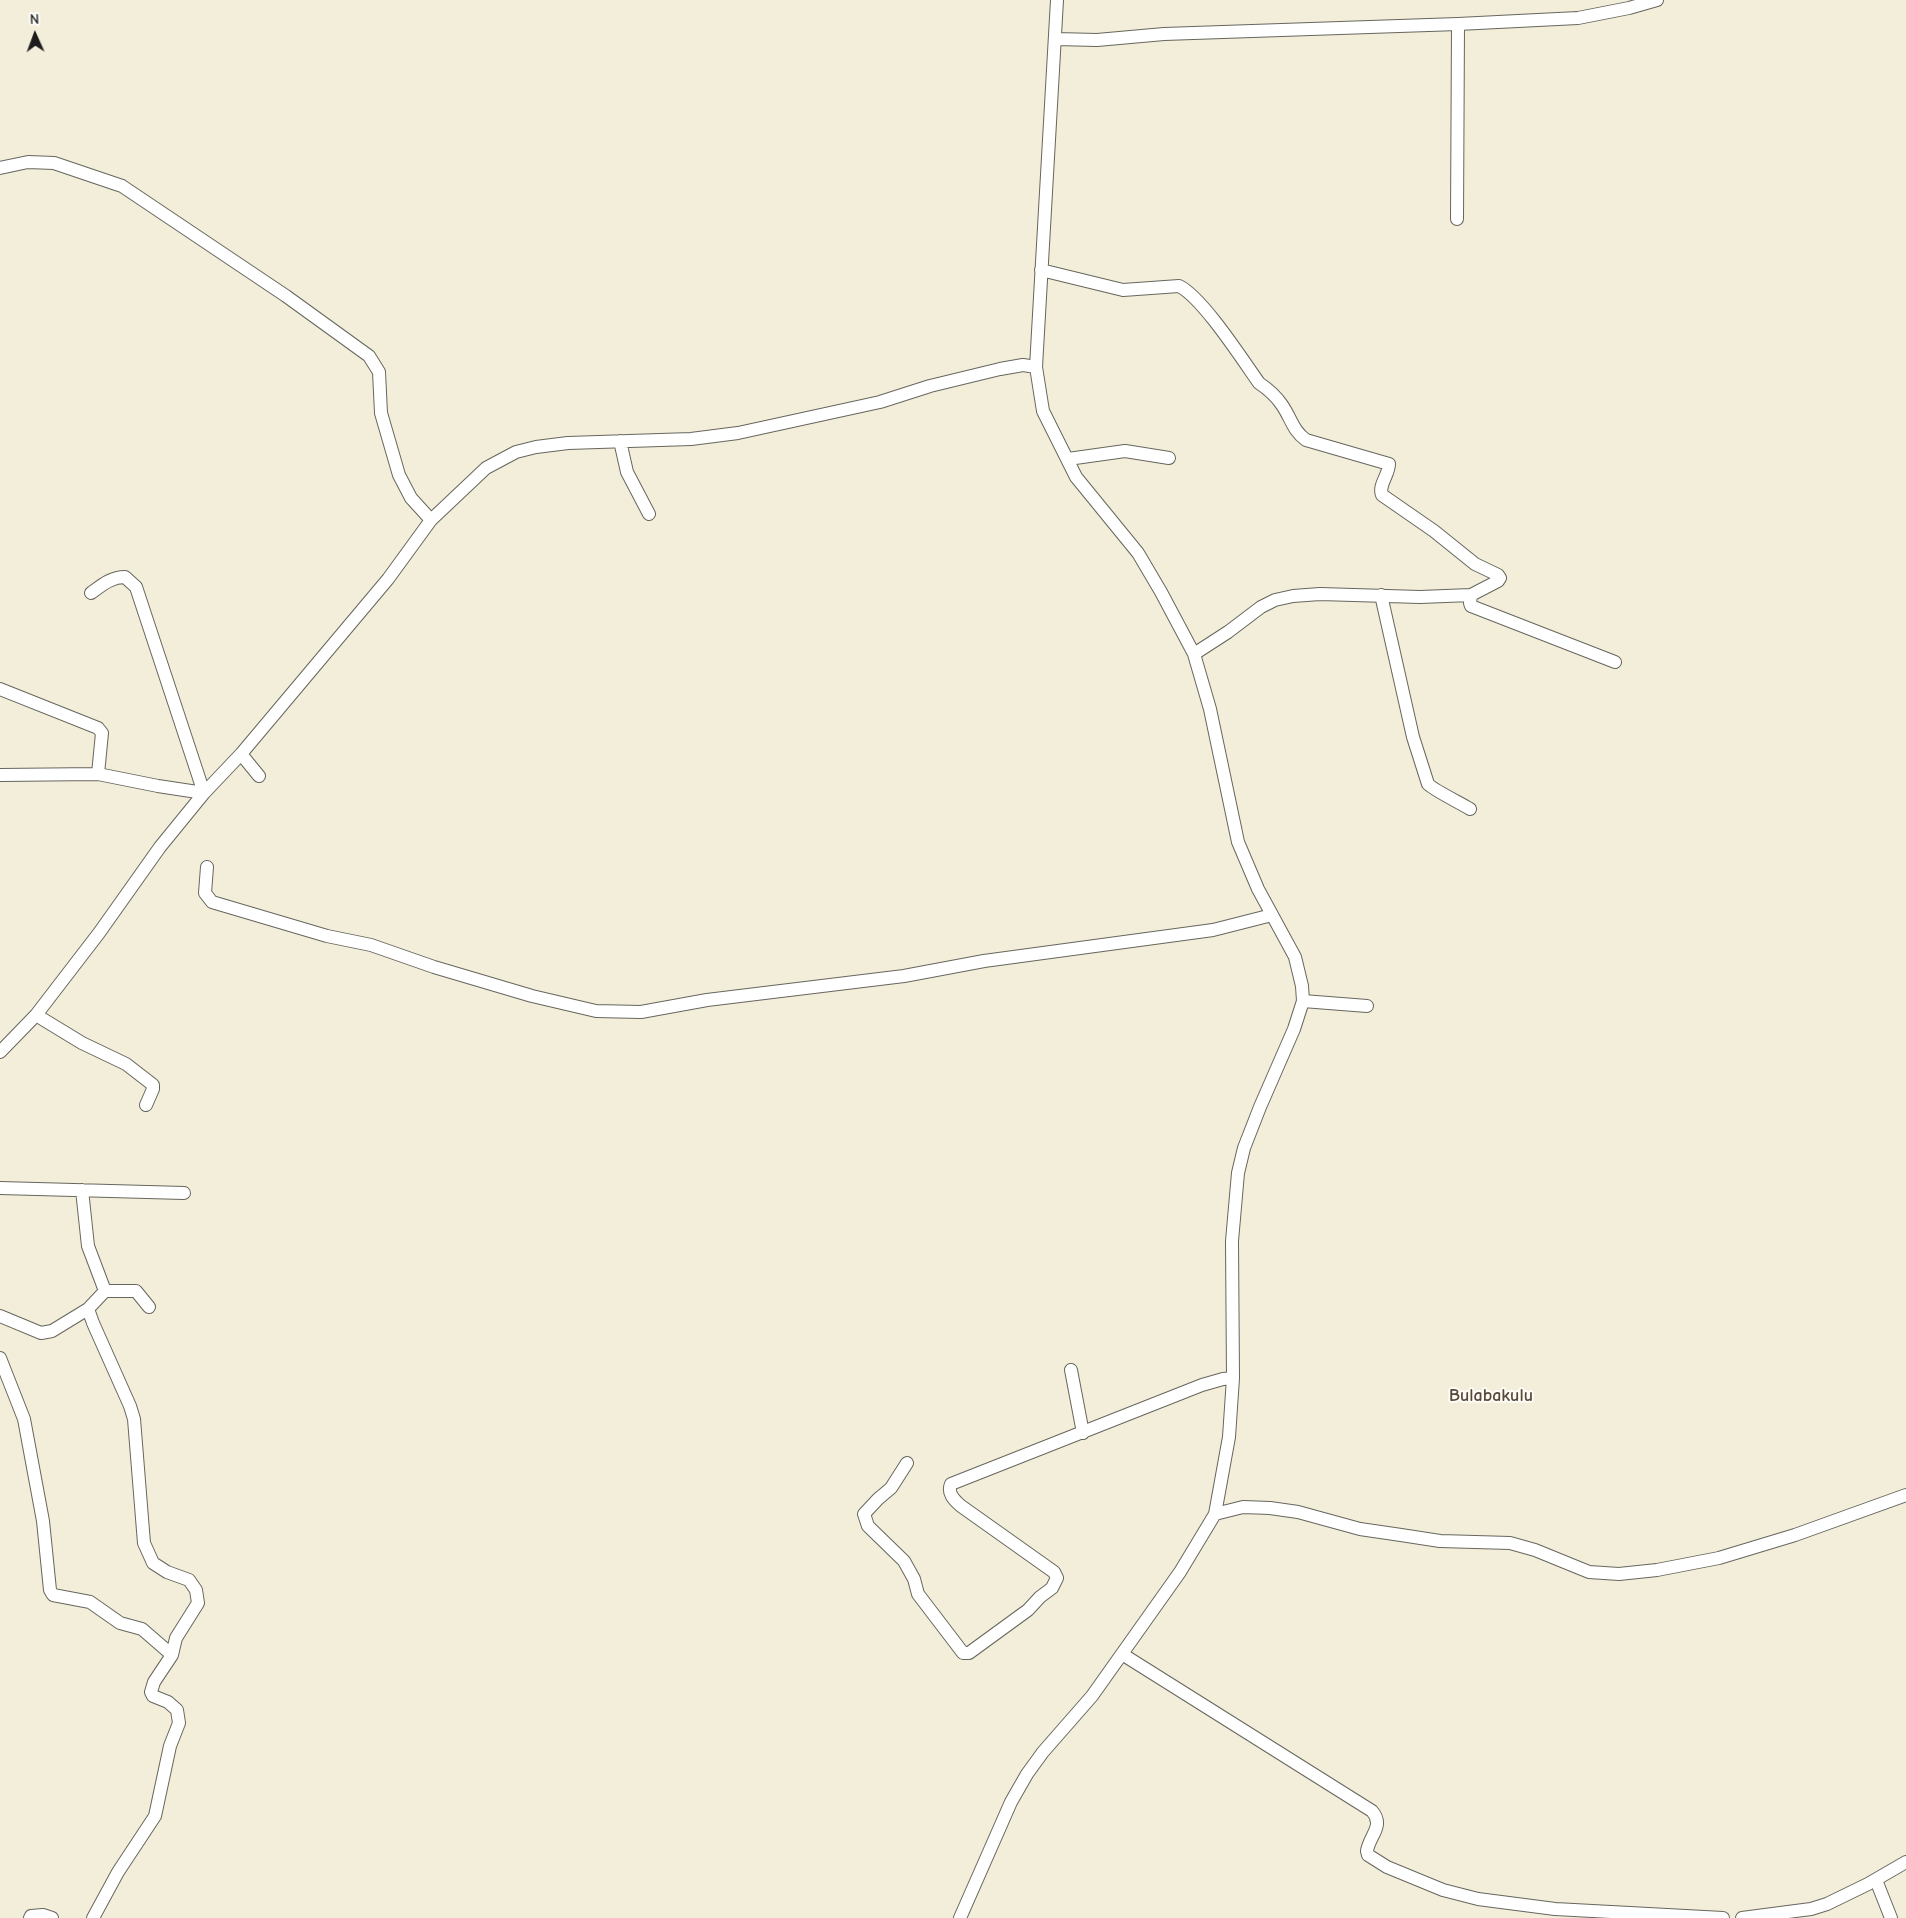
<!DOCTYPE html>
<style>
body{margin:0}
#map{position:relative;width:1906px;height:1918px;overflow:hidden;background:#f3eed9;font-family:"Comic Neue",sans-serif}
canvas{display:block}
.north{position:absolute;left:10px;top:10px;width:50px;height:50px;-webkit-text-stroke:4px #fdfcf7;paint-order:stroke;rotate:358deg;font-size:14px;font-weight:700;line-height:20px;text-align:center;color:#1c1c1c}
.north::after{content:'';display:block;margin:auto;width:18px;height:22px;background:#1c1c1c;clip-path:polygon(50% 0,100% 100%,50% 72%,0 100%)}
</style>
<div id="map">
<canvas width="1906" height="1918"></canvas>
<div class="north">N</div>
</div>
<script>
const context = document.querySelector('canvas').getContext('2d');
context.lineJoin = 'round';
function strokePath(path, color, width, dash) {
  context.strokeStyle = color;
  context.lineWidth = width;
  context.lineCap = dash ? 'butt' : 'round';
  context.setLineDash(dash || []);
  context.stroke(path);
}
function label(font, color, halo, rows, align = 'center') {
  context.font = font + ' "Comic Neue",sans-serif';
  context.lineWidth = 4;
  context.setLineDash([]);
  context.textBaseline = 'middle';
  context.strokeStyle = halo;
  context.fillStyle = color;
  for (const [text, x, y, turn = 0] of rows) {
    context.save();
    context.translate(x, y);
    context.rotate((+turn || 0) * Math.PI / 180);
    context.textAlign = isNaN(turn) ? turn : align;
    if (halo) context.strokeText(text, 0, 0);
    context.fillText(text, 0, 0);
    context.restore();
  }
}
const minor = new Path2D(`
 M 1056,39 L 1097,40 L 1164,34 L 1458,24 L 1578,18 L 1629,8 L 1657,0
 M 0,168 L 28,162 L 54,163 L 122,186 L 286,296 L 369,356 L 379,372 L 381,413 L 399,475 L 411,498 L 431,520
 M 1457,219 L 1458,24
 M 1041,270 L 1123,290 L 1179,286 C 1202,297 1242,359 1259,383 C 1268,389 1276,396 1282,405 C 1291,418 1293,431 1306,440 L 1389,464 C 1389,475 1378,485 1382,495 L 1434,531 L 1475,564 L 1498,575 L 1500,578 L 1498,581 L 1471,595 L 1470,603 L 1471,606 L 1615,662
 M 620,441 L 627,472 L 649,514
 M 1068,459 L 1125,451 L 1169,458
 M 1381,595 L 1413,737 L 1428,784 C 1432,789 1462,804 1470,809
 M 1194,654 L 1228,632 L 1261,607 L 1275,600 L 1293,596 L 1320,594 L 1420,597 L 1471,595
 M 0,689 L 98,728 L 102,733 L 98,774
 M 241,754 L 259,776
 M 0,775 L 98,774 L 158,786 L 204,793 L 136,587 L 125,577 C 111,577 102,585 91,593
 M 207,867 L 205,893 L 212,902 L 327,936 L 371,945 L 434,967 L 532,996 L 596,1011 L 641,1012 L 707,1000 L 904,976 L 984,961 L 1213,930 L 1272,915
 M 1303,1001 L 1367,1006
 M 36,1015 L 82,1043 L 126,1064 L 148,1081 L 153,1085 L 153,1089 L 146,1105
 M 0,1052 L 36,1015 L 99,933 L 160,847 L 204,793 L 241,754 L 388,579 L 431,520 L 486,468 L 516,452 L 536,447 L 568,443 L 691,439 L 738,433 L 880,402 L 930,386 L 1000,369 L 1023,365 L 1036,367
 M 0,1188 L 184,1193
 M 82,1190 L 88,1246 L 105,1291 L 136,1291 L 149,1307
 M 88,1309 L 105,1291
 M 0,1316 L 41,1333 L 52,1331 L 88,1309 L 93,1323 L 130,1406 L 134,1419 L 144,1543 L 153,1563 L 167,1572 L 189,1580 L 196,1590 L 198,1603 L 176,1638 L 172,1655 L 154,1682 L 151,1692 L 153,1696 L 168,1702 L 177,1710 L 179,1723 L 170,1746 L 155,1816 L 118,1872 L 93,1918
 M 0,1358 L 24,1419 L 43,1521 L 50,1590 L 53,1595 L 90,1602 L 120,1623 L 142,1629 L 172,1655
 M 1071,1370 L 1083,1433
 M 907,1463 L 891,1488 L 878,1499 L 864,1514 L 868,1526 L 904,1561 L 914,1579 L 918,1594 L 963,1653 L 969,1653 L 1028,1610 L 1040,1597 L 1052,1588 L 1057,1578 L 1054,1572 L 961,1506 C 954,1500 947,1493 951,1484 L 1202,1385 L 1223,1379 L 1233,1378
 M 1215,1514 L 1243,1507 L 1270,1508 L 1298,1512 L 1360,1529 L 1401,1535 L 1440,1541 L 1510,1543 L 1535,1550 L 1589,1572 L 1619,1574 L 1657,1570 L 1719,1558 L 1795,1535 L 1906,1495
 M 1122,1654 L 1372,1811 C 1385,1826 1369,1836 1367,1851 L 1368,1855 L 1387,1867 L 1443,1890 L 1478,1899 L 1555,1909 L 1723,1918
 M 1876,1880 L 1891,1918
 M 30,1918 L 31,1916 L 43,1915 L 52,1918
 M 960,1918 L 1011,1802 L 1027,1774 L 1043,1752 L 1092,1696 L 1180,1572 L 1215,1514 L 1229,1437 L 1233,1378 L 1232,1241 L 1238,1173 L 1244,1148 L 1260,1107 L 1294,1029 L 1303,1001 L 1302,986 L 1295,957 L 1258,889 L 1238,842 L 1210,709 L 1194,654 L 1161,592 L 1138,553 L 1076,477 L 1043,411 L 1036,367 L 1057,0
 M 1742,1918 L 1811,1909 L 1827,1904 L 1868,1884 L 1906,1862`);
strokePath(minor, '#67665e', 14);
strokePath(minor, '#fff', 12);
label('bold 18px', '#594838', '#fdfcf7', [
 ["Bulabakulu",1491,1396]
]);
</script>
